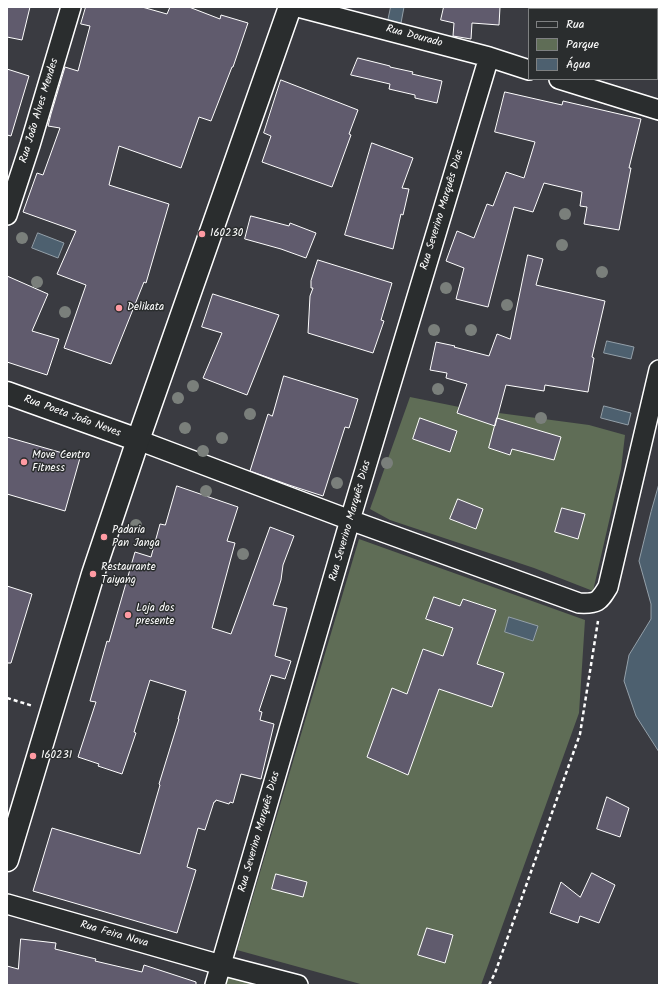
<!DOCTYPE html>
<meta charset="utf-8">
<style>
body{margin:0}
#map{position:relative;width:666px;height:992px;overflow:hidden;background:#3a3b41;font-family:Kalam,sans-serif}
canvas{display:block}
.frame{position:absolute;inset:0;border:8px solid #fff;pointer-events:none}
.legend{position:absolute;left:528px;top:8px;width:130px;height:72px;box-sizing:border-box;background:#2a2d2e;border:1px solid #7f8182;margin:0;padding:5px 7px;list-style:none;font-size:12px;color:#fff}
.legend li{display:flex;align-items:center;gap:8px;height:20px}
.legend b{width:20px;border:1px solid #7f8182}
</style>
<div id="map">
<canvas width="666" height="992"></canvas>
<div class="frame"></div>
<ul class="legend">
<li><b style="height:5px;background:#2a2d2e"></b>Rua</li>
<li><b style="height:11px;background:#5f6d56"></b>Parque</li>
<li><b style="height:11px;background:#4d606f"></b>Água</li>
</ul>
</div>
<script>
const context = document.querySelector('canvas').getContext('2d');
context.lineJoin = 'round';
function fillPath(path, color) {
  context.fillStyle = color;
  context.fill(path, 'evenodd');
}
function strokePath(path, color, width, dash) {
  context.strokeStyle = color;
  context.lineWidth = width;
  context.lineCap = dash ? 'butt' : 'round';
  context.setLineDash(dash || []);
  context.stroke(path);
}
function label(font, color, halo, rows, align = 'center') {
  context.font = font + ' Kalam,sans-serif';
  context.lineWidth = 3;
  context.setLineDash([]);
  context.textBaseline = 'middle';
  context.strokeStyle = halo;
  context.fillStyle = color;
  for (const [text, x, y, turn = 0] of rows) {
    context.save();
    context.translate(x, y);
    context.rotate((+turn || 0) * Math.PI / 180);
    context.textAlign = isNaN(turn) ? turn : align;
    if (halo) context.strokeText(text, 0, 0);
    context.fillText(text, 0, 0);
    context.restore();
  }
}
fillPath(new Path2D(`
 M 410,397 L 469,409 L 589,425 L 625,435 L 621,469 L 593,591 L 534,568 L 390,520 L 370,509 Z
 M 359,539 L 585,620 L 579,713 L 481,985 L 364,985 L 237,950 Z
 M 227,975 L 292,985 L 224,985 Z`), '#5f6d56');
const water = new Path2D(`
 M 391,7 L 404,7 L 401,23 L 388,21 Z
 M 38,233 L 64,243 L 58,258 L 32,248 Z
 M 607,341 L 634,347 L 631,359 L 604,353 Z
 M 604,406 L 631,413 L 628,425 L 601,418 Z
 M 659,484 L 659,752 L 636,716 L 624,681 L 629,655 L 651,619 L 651,604 L 639,561 L 651,512 Z
 M 509,617 L 538,626 L 533,641 L 505,632 Z`);
fillPath(water, '#4d606f');
strokePath(water, '#94a0a9', 1);
const building = new Path2D(`
 M 7,7 L 30,7 L 22,40 L 7,37 Z
 M 86,7 L 142,7 L 167,14 L 170,7 L 189,7 L 220,19 L 221,15 L 248,23 L 233,67 L 232,67 L 211,121 L 199,117 L 181,168 L 119,146 L 109,185 L 169,204 L 146,283 L 144,282 L 111,364 L 64,348 L 86,285 L 57,274 L 76,231 L 23,212 L 37,173 L 43,175 L 60,128 L 48,126 L 51,114 L 65,67 L 78,71 L 90,26 L 81,24 Z
 M 444,7 L 500,7 L 499,25 L 472,23 L 471,39 L 453,36 L 454,23 L 441,20 Z
 M 358,58 L 390,66 L 390,67 L 413,72 L 412,74 L 442,81 L 437,103 L 415,98 L 415,95 L 389,89 L 390,84 L 351,75 Z
 M 7,69 L 29,76 L 11,136 L 7,135 Z
 M 281,80 L 358,110 L 349,134 L 351,135 L 332,187 L 262,162 L 271,136 L 264,133 Z
 M 505,92 L 562,105 L 563,101 L 641,119 L 629,168 L 631,168 L 619,230 L 584,224 L 587,207 L 580,206 L 582,192 L 544,183 L 533,212 L 514,207 L 488,307 L 456,299 L 464,268 L 446,261 L 457,231 L 474,238 L 487,204 L 493,206 L 506,172 L 524,178 L 535,142 L 495,132 Z
 M 372,143 L 413,158 L 402,188 L 409,189 L 403,215 L 401,214 L 393,249 L 345,235 Z
 M 251,216 L 289,226 L 290,223 L 316,233 L 306,258 L 281,249 L 245,239 Z
 M 528,255 L 543,259 L 536,285 L 605,301 L 592,357 L 594,358 L 588,392 L 545,385 L 544,391 L 506,385 L 495,426 L 457,413 L 467,384 L 446,378 L 447,373 L 430,370 L 436,342 L 455,346 L 454,347 L 489,356 L 497,334 L 510,339 Z
 M 318,260 L 392,283 L 381,320 L 384,321 L 373,353 L 308,333 L 310,296 L 313,288 L 311,288 L 311,281 Z
 M 7,276 L 48,294 L 32,331 L 59,339 L 47,375 L 7,362 Z
 M 213,294 L 279,315 L 247,395 L 203,378 L 222,333 L 202,327 Z
 M 284,376 L 358,399 L 349,428 L 345,427 L 323,496 L 289,485 L 250,471 L 268,414 L 272,416 Z
 M 420,418 L 457,431 L 450,452 L 413,439 Z
 M 497,418 L 561,437 L 554,460 L 512,449 L 510,455 L 489,448 Z
 M 7,437 L 80,458 L 65,511 L 7,494 Z
 M 177,486 L 238,507 L 227,541 L 235,543 L 212,628 L 231,634 L 270,527 L 294,536 L 283,565 L 281,580 L 273,605 L 287,608 L 275,656 L 291,661 L 285,679 L 271,675 L 259,711 L 262,712 L 260,720 L 274,724 L 261,779 L 241,774 L 233,803 L 230,802 L 229,804 L 216,800 L 215,802 L 214,802 L 205,830 L 198,828 L 187,867 L 196,870 L 177,933 L 33,891 L 52,828 L 140,854 L 160,785 L 159,784 L 179,719 L 178,719 L 186,691 L 150,680 L 134,732 L 136,733 L 122,774 L 98,766 L 99,764 L 78,757 L 96,702 L 90,701 L 107,641 L 109,642 L 135,552 L 151,557 L 160,524 L 165,525 Z
 M 458,499 L 483,509 L 476,529 L 450,519 Z
 M 562,508 L 585,514 L 578,539 L 555,532 Z
 M 7,586 L 32,594 L 11,663 L 7,663 Z
 M 434,597 L 460,606 L 463,599 L 496,610 L 477,664 L 504,673 L 492,707 L 439,689 L 408,775 L 367,757 L 392,688 L 407,694 L 423,649 L 443,656 L 453,628 L 426,619 Z
 M 607,797 L 629,808 L 620,837 L 597,829 Z
 M 592,873 L 615,885 L 599,923 L 580,916 L 578,923 L 550,913 L 561,882 L 580,897 Z
 M 276,874 L 307,882 L 303,897 L 272,889 Z
 M 427,928 L 453,935 L 445,963 L 418,955 Z
 M 21,939 L 56,943 L 55,949 L 96,959 L 95,961 L 142,972 L 144,965 L 196,982 L 196,985 L 7,985 L 7,966 L 18,969 Z`);
fillPath(building, '#605b6d');
strokePath(building, '#fff', 1);
const minor = new Path2D(`
 M 298,7 L 489,57 L 529,70
 M 559,79 L 659,110
 M 7,215 L 30,145 L 71,7
 M 138,440 L 350,520 L 579,603 C 597,604 599,602 608,587 L 659,370
 M 7,904 L 221,965 L 298,985
 M 215,985 L 350,520 L 489,57`);
const major = new Path2D(`
 M 7,393 L 138,440
 M 7,860 L 93,574 L 138,440 L 290,7`);
strokePath(minor, '#fff', 22);
strokePath(major, '#fff', 25);
strokePath(new Path2D(`
 M 7,698 L 33,706
 M 489,985 L 495,973 L 580,734 L 598,621`), '#fff', 2.5, [4, 3]);
strokePath(minor, '#2a2d2e', 19);
strokePath(major, '#2a2d2e', 22);
context.fillStyle = '#7a7f7b';
for (const [x, y] of [
 [565,214],
 [22,238],
 [562,245],
 [602,272],
 [37,282],
 [446,288],
 [507,305],
 [65,312],
 [434,330],
 [471,330],
 [193,386],
 [438,389],
 [178,398],
 [250,414],
 [541,418],
 [185,428],
 [222,438],
 [203,451],
 [387,463],
 [337,483],
 [206,491],
 [136,525],
 [243,554]
]) {
  context.beginPath();
  context.arc(x, y, 6, 0, 2 * Math.PI);
  context.fill();
}
for (const [x, y, r, color] of [
 [202,234,4,"#ff9aa2"],
 [119,308,4,"#ff9aa2"],
 [24,462,4,"#ff9aa2"],
 [104,537,4,"#ff9aa2"],
 [93,574,4,"#ff9aa2"],
 [128,615,4,"#ff9aa2"],
 [33,756,4,"#ff9aa2"]
]) {
  const dot = new Path2D();
  dot.arc(x, y, r, 0, 2 * Math.PI);
  context.fillStyle = color;
  context.fill(dot);
  strokePath(dot, '#2a2d2e', 1.5);
}
label('11px', '#fff', '#2a2d2e', [
 ["Rua Dourado",414,37,15],
 ["Rua João Alves Mendes",40,111,-73],
 ["Rua Severino Marquês Dias",443,210,-73],
 ["Rua Poeta João Neves",72,417,20],
 ["Rua Severino Marquês Dias",351,521,-74],
 ["Rua Severino Marquês Dias",260,832,-74],
 ["Rua Feira Nova",114,935,16]
]);
label('11px', '#fff', '#2a2d2e', [
 ["160230",210,234],
 ["Delikata",127,308],
 ["Move Centro",32,456],
 ["Fitness",32,469],
 ["Padaria",112,531],
 ["Pan Janga",112,544],
 ["Restaurante",101,568],
 ["Taiyang",101,581],
 ["Loja dos",136,609],
 ["presente",136,622],
 ["160231",41,756]
], 'left');
</script>
